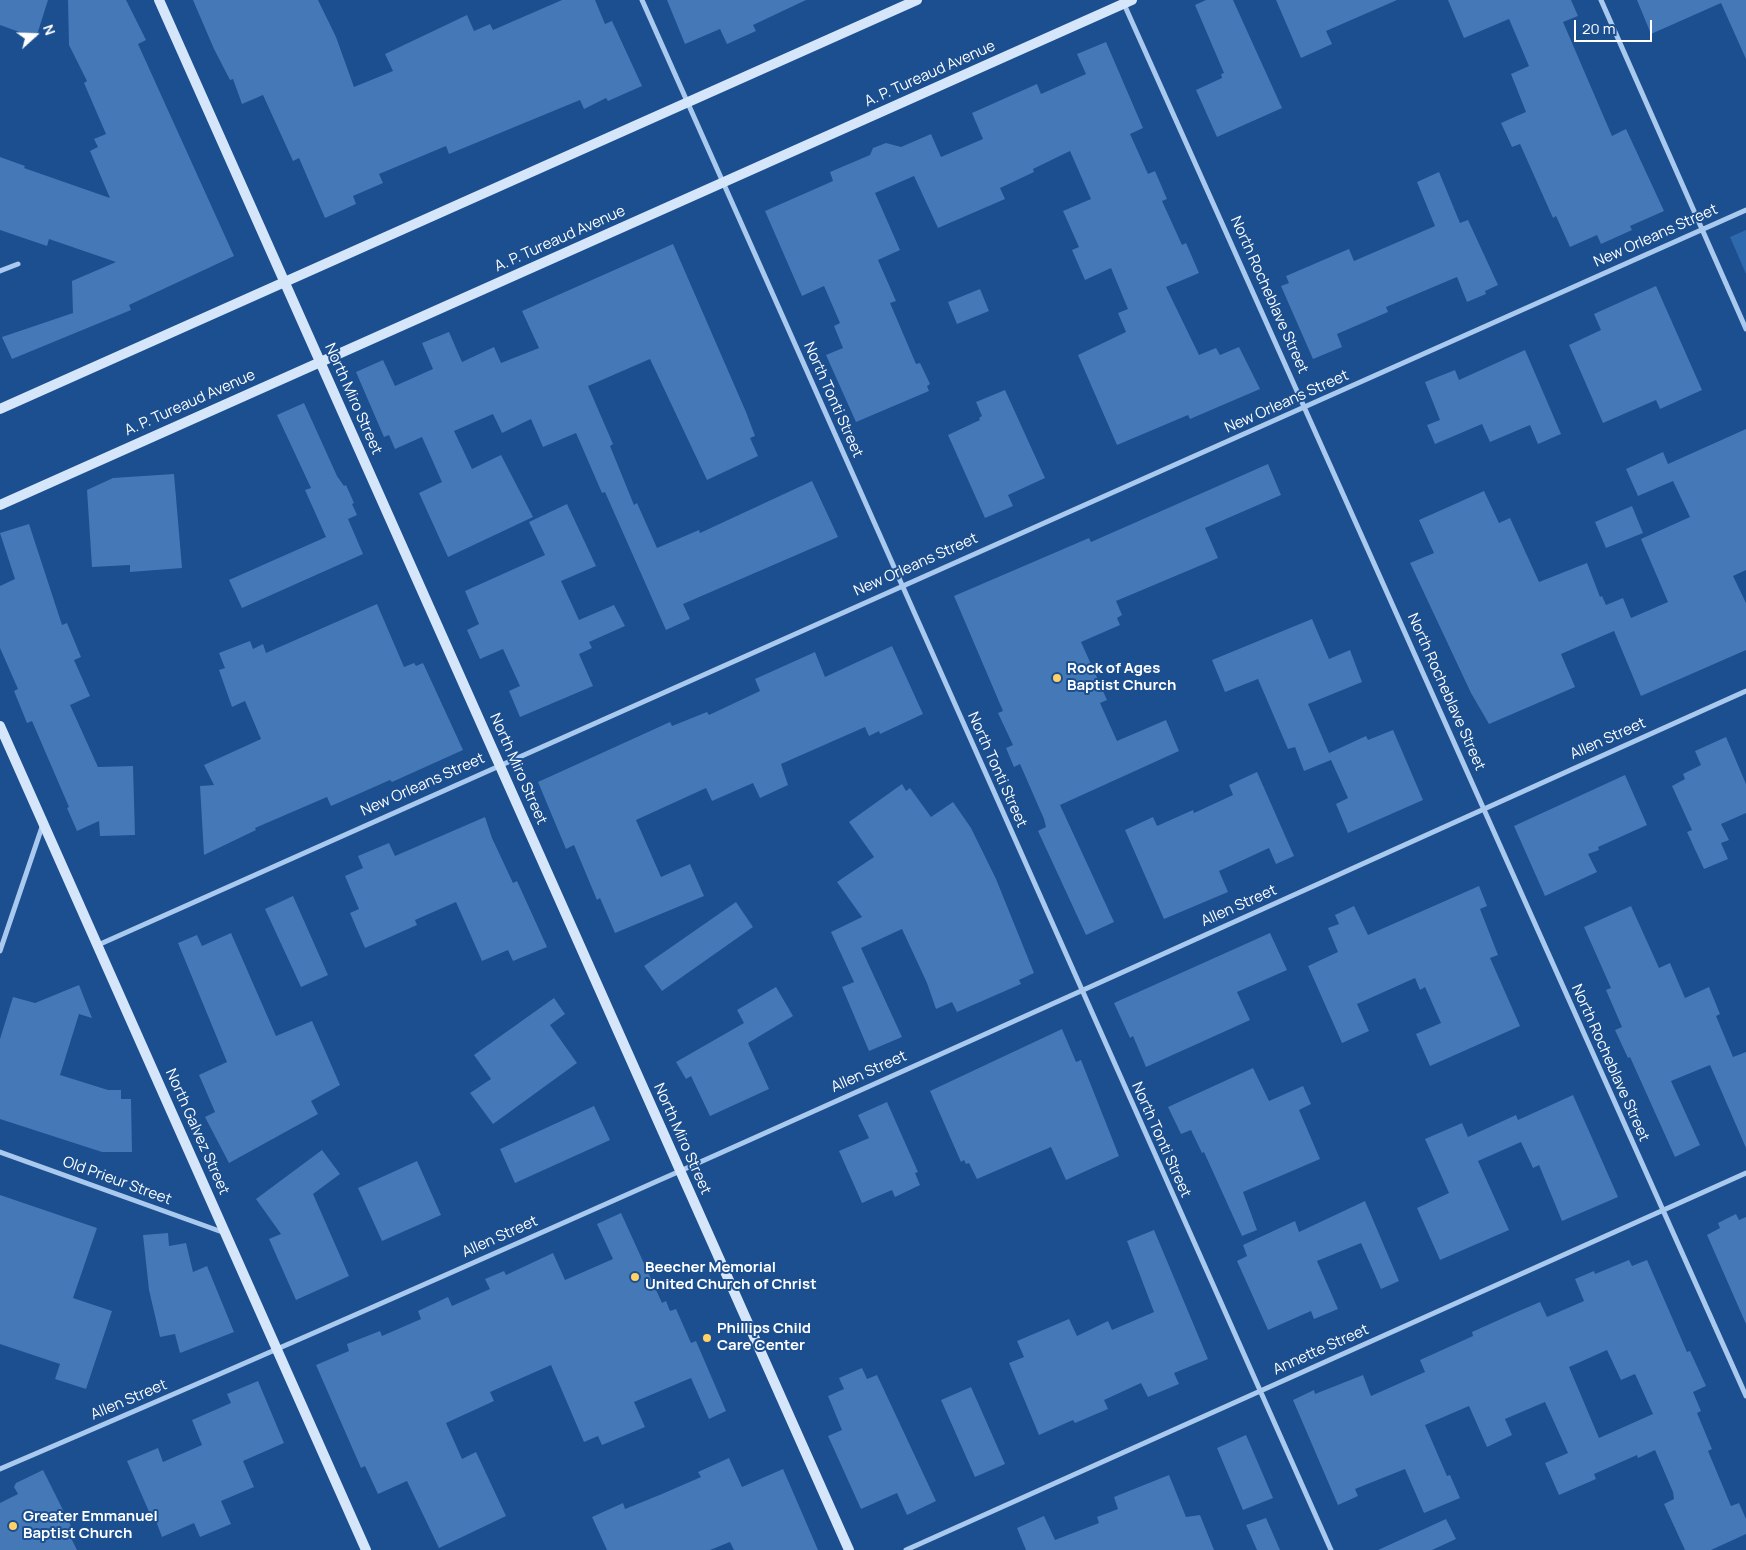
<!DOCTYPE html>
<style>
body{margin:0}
#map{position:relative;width:1746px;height:1550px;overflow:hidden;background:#1b4f8f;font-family:Manrope,sans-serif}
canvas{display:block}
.north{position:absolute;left:10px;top:10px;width:50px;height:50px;-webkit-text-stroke:4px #1b4f8f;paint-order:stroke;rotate:70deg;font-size:14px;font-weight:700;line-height:20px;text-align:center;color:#fff}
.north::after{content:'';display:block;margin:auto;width:18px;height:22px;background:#fff;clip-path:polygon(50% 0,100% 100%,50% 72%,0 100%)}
.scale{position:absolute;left:1574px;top:20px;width:78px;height:22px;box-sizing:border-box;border:2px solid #fff;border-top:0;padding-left:6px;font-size:15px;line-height:18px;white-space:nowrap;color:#fff;-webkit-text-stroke:4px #1b4f8f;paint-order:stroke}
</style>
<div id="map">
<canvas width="1746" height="1550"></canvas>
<div class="north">N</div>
<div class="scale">20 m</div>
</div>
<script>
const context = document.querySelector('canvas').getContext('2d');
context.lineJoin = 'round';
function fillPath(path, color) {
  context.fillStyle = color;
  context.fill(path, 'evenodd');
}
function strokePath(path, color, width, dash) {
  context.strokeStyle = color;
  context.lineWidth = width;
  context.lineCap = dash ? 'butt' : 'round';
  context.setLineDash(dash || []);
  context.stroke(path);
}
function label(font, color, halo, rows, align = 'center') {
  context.font = font + ' Manrope,sans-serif';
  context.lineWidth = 4;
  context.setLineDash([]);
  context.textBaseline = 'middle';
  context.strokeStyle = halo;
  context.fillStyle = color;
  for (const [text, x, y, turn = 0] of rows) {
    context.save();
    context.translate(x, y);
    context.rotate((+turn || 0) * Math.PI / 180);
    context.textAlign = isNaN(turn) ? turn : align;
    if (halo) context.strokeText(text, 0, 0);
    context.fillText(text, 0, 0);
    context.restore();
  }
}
fillPath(new Path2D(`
 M 1746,230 L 1746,274 L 1730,237 Z`), '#2e69ad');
fillPath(new Path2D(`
 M 0,0 L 48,0 L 36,38 L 0,25 Z
 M 68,0 L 126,0 L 146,40 L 138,44 L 234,256 L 129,305 L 131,310 L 12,359 L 2,337 L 73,313 L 72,281 L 116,262 L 49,239 L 47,246 L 0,230 L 0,157 L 25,166 L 24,168 L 110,198 L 90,151 L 98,147 L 94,139 L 106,134 L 84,83 L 87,81 L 69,45 Z
 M 193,0 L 318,0 L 336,37 L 354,87 L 393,71 L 385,54 L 467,15 L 474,31 L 490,24 L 493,30 L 562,0 L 595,0 L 605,24 L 612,21 L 642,86 L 608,101 L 606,98 L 584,109 L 580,100 L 449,154 L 446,146 L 379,174 L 383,183 L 353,196 L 356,204 L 325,218 L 299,158 L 293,161 L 263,95 L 242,104 L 233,79 L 230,80 L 214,49 Z
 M 667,0 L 806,0 L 753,25 L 756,31 L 727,44 L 720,29 L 685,44 Z
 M 1206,0 L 1233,0 L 1282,108 L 1217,137 L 1196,90 L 1222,78 L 1221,74 L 1224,73 L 1195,5 Z
 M 1276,0 L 1397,0 L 1326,31 L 1332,44 L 1301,58 Z
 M 1448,0 L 1571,0 L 1578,16 L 1563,22 L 1612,136 L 1626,129 L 1664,211 L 1630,226 L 1632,230 L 1601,244 L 1597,235 L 1570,247 L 1556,216 L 1553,218 L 1520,144 L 1512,147 L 1501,123 L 1526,112 L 1511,74 L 1529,66 L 1509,19 L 1464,38 Z
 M 1637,0 L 1746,0 L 1746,59 L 1721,3 L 1651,34 Z
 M 1106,42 L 1143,128 L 1130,134 L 1148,174 L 1155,171 L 1167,199 L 1162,201 L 1182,245 L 1186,243 L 1199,273 L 1166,287 L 1199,355 L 1216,348 L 1220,355 L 1239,347 L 1260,389 L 1190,419 L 1188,415 L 1117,445 L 1078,355 L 1126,332 L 1118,313 L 1128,309 L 1111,268 L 1085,280 L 1072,250 L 1079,247 L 1063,211 L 1091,199 L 1070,151 L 1033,169 L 1034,172 L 1000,188 L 1005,199 L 938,228 L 914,176 L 875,193 L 900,250 L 878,260 L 896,301 L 890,303 L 916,364 L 920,363 L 930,384 L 927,386 L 929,391 L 856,422 L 826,355 L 843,348 L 834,326 L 840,323 L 824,286 L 802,296 L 765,211 L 833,181 L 830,172 L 870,155 L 873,148 L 886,143 L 901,147 L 931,134 L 941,157 L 983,139 L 972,113 L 1037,84 L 1041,94 L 1086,74 L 1077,54 Z
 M 1439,172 L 1460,223 L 1468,220 L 1498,285 L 1485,291 L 1486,294 L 1467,302 L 1457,277 L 1386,307 L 1388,312 L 1337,334 L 1342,347 L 1313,359 L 1281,286 L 1289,283 L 1286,276 L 1349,249 L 1354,261 L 1435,226 L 1417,182 Z
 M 673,244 L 746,412 L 755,436 L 750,438 L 758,456 L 707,480 L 650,359 L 588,386 L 613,444 L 610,446 L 634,505 L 637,503 L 657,548 L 699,530 L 700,533 L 812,481 L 838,537 L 683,604 L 690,619 L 666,630 L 605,492 L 602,493 L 576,433 L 543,447 L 531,419 L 502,433 L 493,414 L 454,431 L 472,469 L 501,455 L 533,517 L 448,557 L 419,493 L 442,482 L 422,437 L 395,449 L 389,435 L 384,437 L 356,372 L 383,360 L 395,386 L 433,369 L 422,343 L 449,332 L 462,362 L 494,347 L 501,363 L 539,348 L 522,311 Z
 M 1656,286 L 1702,390 L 1660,409 L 1656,400 L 1603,423 L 1569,345 L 1601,330 L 1594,314 Z
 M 980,289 L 989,311 L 957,324 L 948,302 Z
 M 1525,350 L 1561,434 L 1538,444 L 1530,425 L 1490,442 L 1482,424 L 1435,444 L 1427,425 L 1440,420 L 1425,382 L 1455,370 L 1459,380 Z
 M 1005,390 L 1045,478 L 1008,495 L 1013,506 L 985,518 L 948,435 L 980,420 L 979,418 L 982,416 L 976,402 Z
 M 304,403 L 337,476 L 344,486 L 346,485 L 354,503 L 352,504 L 357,515 L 348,519 L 363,554 L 242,608 L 229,580 L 326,537 L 305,490 L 311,488 L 277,415 Z
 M 1746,429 L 1746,570 L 1733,576 L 1746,603 L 1746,650 L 1641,696 L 1614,631 L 1561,654 L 1575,687 L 1489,724 L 1471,693 L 1410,563 L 1434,553 L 1419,520 L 1484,491 L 1499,523 L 1510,518 L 1539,582 L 1587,563 L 1600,597 L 1602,596 L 1606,605 L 1623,598 L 1631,618 L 1668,602 L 1641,539 L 1690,517 L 1673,481 L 1638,496 L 1626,469 L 1663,452 L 1668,464 Z
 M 1268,464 L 1281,495 L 1205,528 L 1218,558 L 1116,601 L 1122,615 L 1117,618 L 1120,625 L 1081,642 L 1107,700 L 1100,703 L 1117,741 L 1166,720 L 1179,751 L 1060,805 L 1114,922 L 1086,935 L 1038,831 L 1046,827 L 1044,819 L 1020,764 L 1014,767 L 1006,748 L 1013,745 L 998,713 L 1003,711 L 954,596 L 1089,538 L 1091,542 Z
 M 174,474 L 182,568 L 130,572 L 130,565 L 92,567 L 87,490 L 113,478 Z
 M 567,504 L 596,566 L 561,581 L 579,620 L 614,605 L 625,626 L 589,642 L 592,648 L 579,654 L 593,686 L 520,717 L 509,691 L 520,686 L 503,649 L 480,659 L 467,630 L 479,624 L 465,591 L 545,555 L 529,522 Z
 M 1632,506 L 1643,533 L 1606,548 L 1595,522 Z
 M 29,524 L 62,625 L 67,623 L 81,657 L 74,660 L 90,696 L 70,705 L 98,767 L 133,766 L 135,835 L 100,836 L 99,821 L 77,831 L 67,808 L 69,807 L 32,721 L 27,723 L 14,691 L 18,689 L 0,648 L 0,586 L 15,579 L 0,533 Z
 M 377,604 L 404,667 L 414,663 L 416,666 L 423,663 L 463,750 L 392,782 L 390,780 L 331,806 L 327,797 L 255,828 L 256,830 L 204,855 L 200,786 L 214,785 L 204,765 L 261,739 L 245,701 L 232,707 L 219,670 L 225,668 L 219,653 L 250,641 L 253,649 L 263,644 L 266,653 Z
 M 1312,619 L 1329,659 L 1350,650 L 1362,682 L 1308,704 L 1329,753 L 1366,736 L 1368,740 L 1393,730 L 1423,800 L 1348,833 L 1336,804 L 1348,798 L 1331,760 L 1304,771 L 1295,747 L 1288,749 L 1258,679 L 1225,692 L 1212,660 Z
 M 892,646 L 923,714 L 880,734 L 879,731 L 869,736 L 865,727 L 781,764 L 788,785 L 760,798 L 753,783 L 712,801 L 706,788 L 636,820 L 661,877 L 690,864 L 704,896 L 615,933 L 600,898 L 597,900 L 574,845 L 566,849 L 538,782 L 670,722 L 672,726 L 707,712 L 709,715 L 760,691 L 755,679 L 815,652 L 825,677 Z
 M 1726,737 L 1746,784 L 1746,813 L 1721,824 L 1729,840 L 1721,843 L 1728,859 L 1704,869 L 1687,832 L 1692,830 L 1672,786 L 1685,779 L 1683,774 L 1701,765 L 1695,751 Z
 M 1257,772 L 1294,856 L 1276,864 L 1269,848 L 1219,871 L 1228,892 L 1164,919 L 1125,830 L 1153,817 L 1157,826 L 1193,810 L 1194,813 L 1233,795 L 1229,785 Z
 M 1625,775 L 1647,825 L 1598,847 L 1599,850 L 1588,854 L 1597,872 L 1545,896 L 1514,826 Z
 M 902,784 L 906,791 L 910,788 L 931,817 L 953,802 L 971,828 L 996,879 L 1034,973 L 1019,980 L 1021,984 L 957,1012 L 952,1002 L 936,1009 L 927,983 L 902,929 L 861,948 L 902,1037 L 869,1051 L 842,987 L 854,982 L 831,932 L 862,917 L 837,882 L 874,857 L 849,822 Z
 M 485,817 L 492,838 L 513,883 L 517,881 L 547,947 L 513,961 L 508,950 L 482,961 L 456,902 L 415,920 L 417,925 L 365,948 L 350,913 L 359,909 L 345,876 L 363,868 L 358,856 L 389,843 L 395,856 Z
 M 1479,886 L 1487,906 L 1480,909 L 1498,955 L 1490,958 L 1520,1026 L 1430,1066 L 1416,1034 L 1441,1023 L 1425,987 L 1420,990 L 1415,978 L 1357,1004 L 1369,1031 L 1342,1043 L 1308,966 L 1338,952 L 1328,928 L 1339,924 L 1335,915 L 1354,906 L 1368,935 Z
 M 293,896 L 328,975 L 301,987 L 265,909 Z
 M 736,902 L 753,927 L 662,991 L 644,966 Z
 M 1631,906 L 1659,968 L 1670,963 L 1685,998 L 1709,987 L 1720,1014 L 1716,1016 L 1733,1057 L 1746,1052 L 1746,1148 L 1710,1065 L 1671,1081 L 1700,1145 L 1675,1157 L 1630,1057 L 1628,1058 L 1615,1030 L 1622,1027 L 1606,990 L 1611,988 L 1584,927 Z
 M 231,933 L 276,1036 L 312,1021 L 340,1085 L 311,1101 L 318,1114 L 229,1163 L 205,1117 L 215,1112 L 199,1075 L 227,1062 L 178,943 L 197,935 L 202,946 Z
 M 1270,933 L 1287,970 L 1237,992 L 1250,1020 L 1146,1067 L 1133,1036 L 1130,1038 L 1114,1003 Z
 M 79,985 L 92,1018 L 79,1014 L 60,1075 L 108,1090 L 121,1090 L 121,1099 L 131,1099 L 132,1152 L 102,1152 L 0,1119 L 0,1039 L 13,997 L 35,1003 Z
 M 776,987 L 793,1016 L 748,1043 L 769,1089 L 710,1116 L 691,1076 L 686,1079 L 676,1062 L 744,1023 L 737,1010 Z
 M 554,998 L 565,1014 L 550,1025 L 577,1063 L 493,1124 L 470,1093 L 491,1079 L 474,1055 Z
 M 1062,1029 L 1076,1062 L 1081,1060 L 1119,1156 L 1066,1180 L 1051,1147 L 977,1179 L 969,1163 L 966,1164 L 964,1160 L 961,1162 L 930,1091 Z
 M 1253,1068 L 1269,1101 L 1303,1086 L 1311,1104 L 1299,1110 L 1320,1159 L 1243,1192 L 1257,1230 L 1242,1236 L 1204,1152 L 1202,1153 L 1191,1130 L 1181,1134 L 1168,1107 Z
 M 1573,1095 L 1618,1197 L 1562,1221 L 1539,1165 L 1533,1168 L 1521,1142 L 1478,1161 L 1509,1230 L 1440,1260 L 1417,1208 L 1449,1193 L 1425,1139 L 1462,1123 L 1468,1137 L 1516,1115 L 1518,1120 Z
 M 887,1102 L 918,1172 L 915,1173 L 920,1185 L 895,1197 L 892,1190 L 862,1203 L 839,1151 L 869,1138 L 858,1115 Z
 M 594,1106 L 610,1140 L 515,1183 L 500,1149 Z
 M 322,1150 L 340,1174 L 313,1194 L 349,1276 L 296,1300 L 269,1239 L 281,1234 L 256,1199 Z
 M 417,1161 L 441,1215 L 382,1241 L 358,1188 Z
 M 0,1195 L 97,1228 L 73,1298 L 112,1311 L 86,1389 L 55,1379 L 60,1364 L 0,1344 Z
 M 1365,1201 L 1399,1281 L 1381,1289 L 1361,1243 L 1317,1261 L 1338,1309 L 1314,1319 L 1311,1311 L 1268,1330 L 1237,1261 L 1247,1256 L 1243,1245 L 1295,1221 L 1299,1232 Z
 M 621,1213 L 662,1303 L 666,1301 L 670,1311 L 676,1309 L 691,1343 L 696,1341 L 726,1411 L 709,1419 L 691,1378 L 634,1402 L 645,1427 L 602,1445 L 598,1436 L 584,1442 L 551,1365 L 490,1392 L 494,1401 L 446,1423 L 462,1459 L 476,1452 L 506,1516 L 439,1548 L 407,1481 L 378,1494 L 365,1466 L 361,1468 L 316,1365 L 349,1351 L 347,1344 L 380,1331 L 382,1336 L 421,1319 L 418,1311 L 448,1297 L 452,1306 L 490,1289 L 485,1279 L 504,1271 L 506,1275 L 553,1253 L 565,1280 L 613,1259 L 597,1224 Z
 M 1736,1214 L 1739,1220 L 1746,1217 L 1746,1324 L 1707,1235 L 1720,1228 L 1718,1223 Z
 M 1154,1230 L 1208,1359 L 1174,1373 L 1179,1384 L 1148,1397 L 1141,1383 L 1104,1400 L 1108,1409 L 1075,1423 L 1073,1420 L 1039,1435 L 1009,1363 L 1024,1357 L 1017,1341 L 1069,1319 L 1077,1336 L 1108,1321 L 1112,1330 L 1154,1312 L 1127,1241 Z
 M 168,1233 L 169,1246 L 186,1243 L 193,1272 L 207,1266 L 234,1332 L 180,1353 L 175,1334 L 160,1337 L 149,1290 L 143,1235 Z
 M 1629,1260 L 1632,1266 L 1647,1260 L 1687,1352 L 1690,1351 L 1706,1386 L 1693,1392 L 1701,1411 L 1697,1413 L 1712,1449 L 1708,1451 L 1731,1506 L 1739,1503 L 1746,1519 L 1746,1534 L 1711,1550 L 1685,1550 L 1664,1504 L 1674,1499 L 1673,1492 L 1655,1450 L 1638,1458 L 1637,1455 L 1594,1474 L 1596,1479 L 1559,1495 L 1545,1463 L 1568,1453 L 1545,1402 L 1505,1419 L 1512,1435 L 1487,1447 L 1469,1406 L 1425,1425 L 1447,1476 L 1450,1475 L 1460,1498 L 1424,1513 L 1405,1469 L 1355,1489 L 1358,1496 L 1338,1505 L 1293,1400 L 1314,1390 L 1315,1394 L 1363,1375 L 1371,1396 L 1425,1372 L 1420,1360 L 1473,1336 L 1472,1332 L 1512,1314 L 1540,1302 L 1547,1317 L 1584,1301 L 1575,1279 L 1594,1271 L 1595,1274 ZM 1607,1350 L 1621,1380 L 1635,1374 L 1653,1414 L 1599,1438 L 1569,1367 Z
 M 862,1368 L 867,1379 L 877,1375 L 936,1501 L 907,1515 L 897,1493 L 861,1509 L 828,1436 L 842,1430 L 828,1396 L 844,1389 L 839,1378 Z
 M 258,1381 L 284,1443 L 243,1461 L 254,1487 L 221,1501 L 231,1524 L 200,1537 L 194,1523 L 162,1537 L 153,1513 L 150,1514 L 127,1461 L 158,1448 L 163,1462 L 202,1445 L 192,1420 L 231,1403 L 227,1394 Z
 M 971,1387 L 1005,1464 L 975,1477 L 941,1400 Z
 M 1246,1435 L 1273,1498 L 1243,1510 L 1217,1448 Z
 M 729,1458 L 742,1487 L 783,1469 L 818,1550 L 734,1550 L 730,1542 L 710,1550 L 607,1550 L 592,1517 L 623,1503 L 625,1509 L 662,1494 L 701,1477 L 698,1472 Z
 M 43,1470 L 76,1536 L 71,1538 L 77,1550 L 0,1550 L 0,1503 L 18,1494 L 14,1487 L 16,1483 Z
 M 1169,1475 L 1186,1517 L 1200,1515 L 1214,1550 L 1026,1550 L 1017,1528 L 1044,1516 L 1055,1540 L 1099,1523 L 1097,1517 L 1118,1509 L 1114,1497 Z
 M 1266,1518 L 1280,1550 L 1257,1550 L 1246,1525 Z
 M 1446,1519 L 1456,1539 L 1432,1550 L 1378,1550 Z`), '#4478b7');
strokePath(new Path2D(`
 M 642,0 L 1331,1550
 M 1601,0 L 1746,329
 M 1124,4 L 1746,1396
 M 0,271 L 18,264
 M 98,945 L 1746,210
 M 0,951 L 43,824
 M 0,1152 L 225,1233
 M 0,1469 C 586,1218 1165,952 1746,691
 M 906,1550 L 1746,1173`), '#a9c9ee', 5);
strokePath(new Path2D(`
 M 159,0 L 849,1550
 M 0,409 L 917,0
 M 0,505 L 1132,0
 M 0,726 L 366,1550`), '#d6e6fa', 10);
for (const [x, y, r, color] of [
 [1057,678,5,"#ffd166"],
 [635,1277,5,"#ffd166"],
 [707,1338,5,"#ffd166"],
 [13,1526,5,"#ffd166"]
]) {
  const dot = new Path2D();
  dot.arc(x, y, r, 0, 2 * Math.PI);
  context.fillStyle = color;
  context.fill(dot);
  strokePath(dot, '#1b4f8f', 2);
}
label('15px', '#fff', '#1b4f8f', [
 ["A. P. Tureaud Avenue",930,74,-24],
 ["New Orleans Street",1656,236,-24],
 ["A. P. Tureaud Avenue",560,239,-24],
 ["North Rocheblave Street",1269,295,66],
 ["North Miro Street",353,399,66],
 ["North Tonti Street",833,400,66],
 ["New Orleans Street",1287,402,-24],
 ["A. P. Tureaud Avenue",190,403,-24],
 ["New Orleans Street",916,565,-24],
 ["North Rocheblave Street",1446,692,66],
 ["Allen Street",1608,739,-24],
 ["North Miro Street",518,769,66],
 ["North Tonti Street",997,770,66],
 ["New Orleans Street",423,785,-24],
 ["Allen Street",1239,906,-24],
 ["North Rocheblave Street",1610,1063,66],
 ["Allen Street",869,1072,-24],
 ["North Galvez Street",197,1132,66],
 ["North Miro Street",682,1139,66],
 ["North Tonti Street",1161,1140,66],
 ["Old Prieur Street",117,1181,20],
 ["Allen Street",500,1237,-24],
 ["Annette Street",1321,1350,-24],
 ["Allen Street",129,1400,-23]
]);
label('bold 15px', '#fff', '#1b4f8f', [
 ["Rock of Ages",1067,669],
 ["Baptist Church",1067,686],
 ["Beecher Memorial",645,1268],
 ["United Church of Christ",645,1285],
 ["Phillips Child",717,1329],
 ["Care Center",717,1346],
 ["Greater Emmanuel",23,1517],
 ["Baptist Church",23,1534]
], 'left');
</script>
